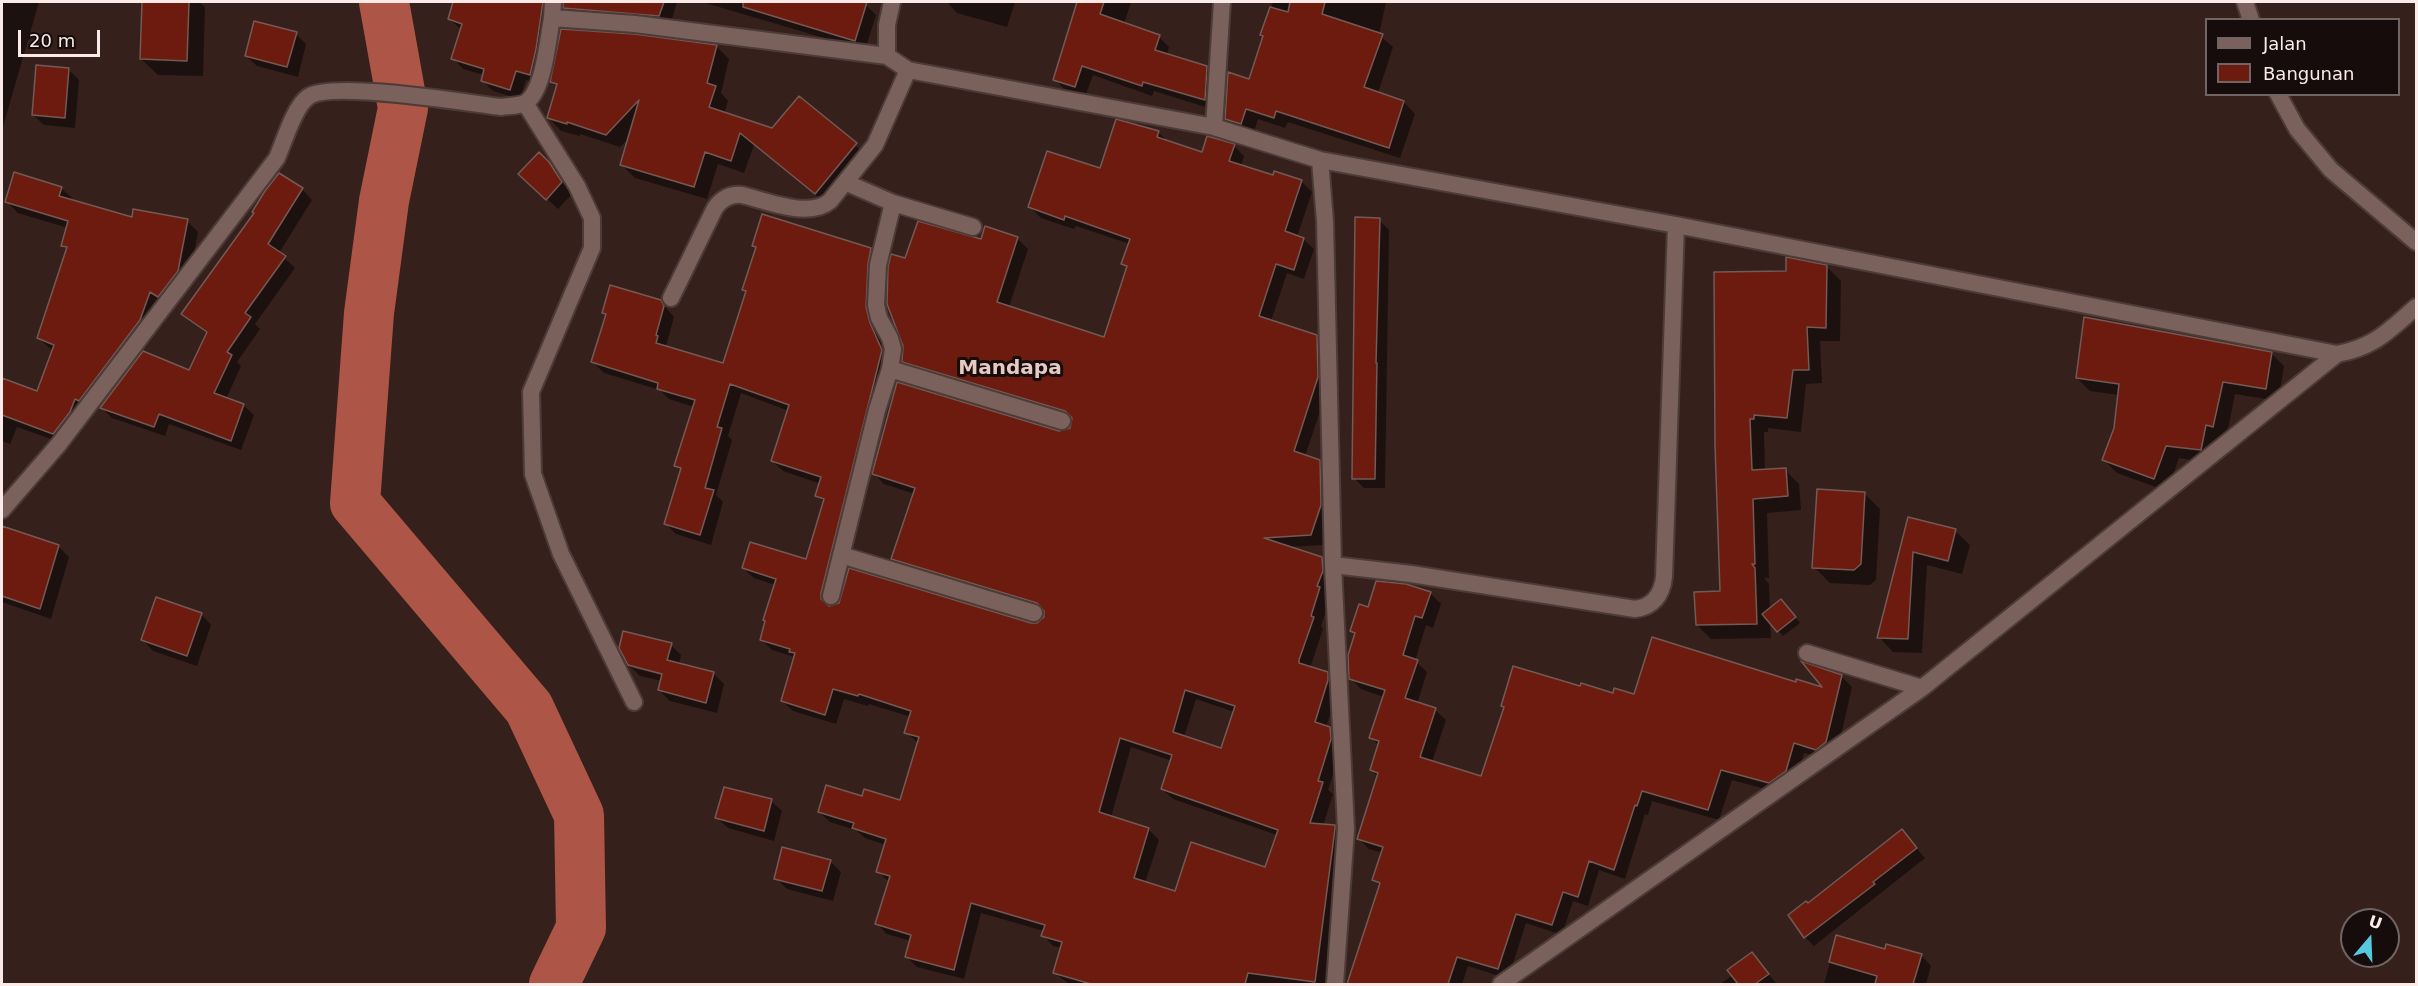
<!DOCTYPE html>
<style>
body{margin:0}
#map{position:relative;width:2418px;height:986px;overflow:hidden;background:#35201c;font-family:"DejaVu Sans",sans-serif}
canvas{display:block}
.frame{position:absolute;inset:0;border:3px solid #faebe8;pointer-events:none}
.legend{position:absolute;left:2205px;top:18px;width:195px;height:78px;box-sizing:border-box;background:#160c0b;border:2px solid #716563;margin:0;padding:8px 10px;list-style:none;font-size:18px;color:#faebe8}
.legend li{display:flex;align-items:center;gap:12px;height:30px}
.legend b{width:30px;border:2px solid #716563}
.north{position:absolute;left:2340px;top:908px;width:60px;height:60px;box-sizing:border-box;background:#160c0b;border:2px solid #716563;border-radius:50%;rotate:19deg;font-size:16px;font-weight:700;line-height:24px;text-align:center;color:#faebe8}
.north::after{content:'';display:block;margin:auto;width:21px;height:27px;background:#55cadf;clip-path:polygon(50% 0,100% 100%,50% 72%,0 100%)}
.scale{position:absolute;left:18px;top:30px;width:82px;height:27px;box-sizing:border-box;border:3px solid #faebe8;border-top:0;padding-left:8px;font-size:18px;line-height:21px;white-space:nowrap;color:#faebe8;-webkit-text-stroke:4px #160c0b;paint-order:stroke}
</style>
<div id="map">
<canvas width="2418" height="986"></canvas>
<div class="frame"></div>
<ul class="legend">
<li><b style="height:8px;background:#7a615c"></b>Jalan</li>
<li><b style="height:16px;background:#6d1b0f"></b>Bangunan</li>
</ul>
<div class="north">U</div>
<div class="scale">20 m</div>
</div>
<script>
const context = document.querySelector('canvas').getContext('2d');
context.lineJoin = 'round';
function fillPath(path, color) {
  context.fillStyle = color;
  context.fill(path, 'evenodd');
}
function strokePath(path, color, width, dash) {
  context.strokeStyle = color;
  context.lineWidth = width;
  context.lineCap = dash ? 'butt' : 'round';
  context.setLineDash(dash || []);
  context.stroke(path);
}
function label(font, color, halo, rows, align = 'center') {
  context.font = font + ' "DejaVu Sans",sans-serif';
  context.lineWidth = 6;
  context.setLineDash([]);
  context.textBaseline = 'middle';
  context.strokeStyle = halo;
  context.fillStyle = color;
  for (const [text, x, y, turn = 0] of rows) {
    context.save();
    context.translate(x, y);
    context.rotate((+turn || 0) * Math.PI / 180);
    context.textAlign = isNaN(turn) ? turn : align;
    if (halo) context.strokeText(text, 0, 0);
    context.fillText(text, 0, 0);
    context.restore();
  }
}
fillPath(new Path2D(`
 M 3,2 L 39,2 L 2,130 L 2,7 Z
 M 143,2 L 199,2 L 205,7 L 203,76 L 158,75 L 141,59 Z
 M 455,2 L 564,2 L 555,6 L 540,85 L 526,80 L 520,99 L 493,91 L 482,80 L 484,75 L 463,69 L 453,58 L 462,30 L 449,19 Z
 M 564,2 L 677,2 L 670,26 L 575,18 L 565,8 Z
 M 702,2 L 868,2 L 867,6 L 876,15 L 865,50 Z
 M 947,2 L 1015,2 L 1007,27 L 957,13 Z
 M 1079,2 L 1131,2 L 1124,24 L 1159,37 L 1169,47 L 1167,55 L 1207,67 L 1217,78 L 1215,110 L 1154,91 L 1152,96 L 1093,75 L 1085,97 L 1065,90 L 1055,79 Z
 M 1273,2 L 1386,2 L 1379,35 L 1393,47 L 1378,93 L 1404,102 L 1415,114 L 1400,158 L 1288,122 L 1285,128 L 1258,119 L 1253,135 L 1238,131 L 1227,119 L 1250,81 Z
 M 296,34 L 306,44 L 298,77 L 257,66 L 246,56 Z
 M 716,46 L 729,59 L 721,93 L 728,101 L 724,114 L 773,130 L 799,98 L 869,157 L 829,206 L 754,145 L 744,173 L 718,164 L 707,199 L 635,178 L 622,165 L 630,137 L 620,147 L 580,134 L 580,136 L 561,131 L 548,117 L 558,87 L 552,81 Z
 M 68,69 L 79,80 L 75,128 L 44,125 L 33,115 Z
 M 1158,132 L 1168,142 L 1203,154 L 1234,146 L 1244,156 L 1241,167 L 1274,177 L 1301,181 L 1312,192 L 1297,237 L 1303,239 L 1314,249 L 1304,279 L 1287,273 L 1271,321 L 1316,336 L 1327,347 L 1328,388 L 1305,456 L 1319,461 L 1330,472 L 1331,516 L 1322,545 L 1288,547 L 1322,558 L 1332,569 L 1330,599 L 1321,626 L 1323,629 L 1310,668 L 1327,674 L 1338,684 L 1338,692 L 1326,727 L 1340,739 L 1341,751 L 1328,790 L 1333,794 L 1323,826 L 1335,827 L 1345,837 L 1345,840 L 1325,984 L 1069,984 L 1055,973 L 1062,948 L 1053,946 L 1043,935 L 1044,931 L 981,913 L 964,979 L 917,967 L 907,957 L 911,941 L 887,934 L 877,924 L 889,882 L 878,871 L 886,845 L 865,838 L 856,830 L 830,822 L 819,812 L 863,797 L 901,802 L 918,743 L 906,732 L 911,717 L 869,704 L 868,706 L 844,699 L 836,724 L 793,711 L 782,701 L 795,657 L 772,650 L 761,639 L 775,585 L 754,578 L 743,568 L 807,561 L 825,503 L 817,496 L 821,484 L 783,471 L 772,461 L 789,411 L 741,393 L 728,436 L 732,440 L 716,495 L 723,502 L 711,545 L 676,534 L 666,524 L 682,471 L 676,466 L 694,407 L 669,399 L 660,390 L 604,373 L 593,362 L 607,316 L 603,313 L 660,301 L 674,317 L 666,346 L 724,365 L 747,293 L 744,290 L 757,248 L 754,245 L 871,249 L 881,260 L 877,276 L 892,361 L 831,607 L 1038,625 L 1045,617 L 1046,612 L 903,569 L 892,559 L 915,494 L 884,484 L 874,474 L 1070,430 L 1074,420 L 914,372 L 903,361 L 906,260 L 982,241 L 1017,238 L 1028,249 L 1009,307 L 1105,339 L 1128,269 L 1123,264 L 1130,244 L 1076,226 L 1074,229 L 1041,218 L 1030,207 L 1101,170 ZM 1196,699 L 1234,712 L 1222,750 L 1184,737 ZM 1131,747 L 1172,761 L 1162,789 L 1173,799 L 1277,835 L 1266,869 L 1176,893 L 1145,883 L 1159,840 L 1149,830 L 1111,817 Z
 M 548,163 L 560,174 L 572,194 L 558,209 L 531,184 Z
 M 61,188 L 73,199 L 72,201 L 133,218 L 187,221 L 198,232 L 189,282 L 65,444 L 17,427 L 10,444 L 2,441 L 2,380 L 37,393 L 53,351 L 38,338 L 68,250 L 63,245 L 68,228 L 18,213 L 7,202 Z
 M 302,189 L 312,200 L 279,253 L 295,268 L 255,324 L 260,329 L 237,362 L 241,366 L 226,399 L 243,405 L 254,415 L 241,450 L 169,424 L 165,436 L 112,418 L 102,408 L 190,372 L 208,334 L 183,314 Z
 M 1379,220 L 1389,230 L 1385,488 L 1364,488 L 1354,478 Z
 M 1827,267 L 1841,281 L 1840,341 L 1820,341 L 1822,383 L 1806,384 L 1801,432 L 1768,428 L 1768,432 L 1764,432 L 1765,471 L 1785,470 L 1799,484 L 1801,510 L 1767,513 L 1769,578 L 1764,578 L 1769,584 L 1770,610 L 1786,606 L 1800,623 L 1783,636 L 1770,622 L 1771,638 L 1711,639 L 1697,625 L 1722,592 L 1717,445 L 1787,273 Z
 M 2271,353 L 2284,366 L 2278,401 L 2235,394 L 2226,439 L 2219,437 L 2212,464 L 2179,458 L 2167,491 L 2117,473 L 2104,460 L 2116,428 L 2119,395 L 2090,391 L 2077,378 Z
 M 1864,493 L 1880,509 L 1876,580 L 1870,585 L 1830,583 L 1814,567 Z
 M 1909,519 L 1955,531 L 1970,545 L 1962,574 L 1927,565 L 1922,653 L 1893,652 L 1879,637 Z
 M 6,529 L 58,546 L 69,557 L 51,619 L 2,602 L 2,542 Z
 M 1430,593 L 1441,604 L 1433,628 L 1426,625 L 1415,661 L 1427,672 L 1417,704 L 1435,710 L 1446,720 L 1432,762 L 1482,778 L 1505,708 L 1502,705 L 1581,688 L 1614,695 L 1635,695 L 1797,683 L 1826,689 L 1841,676 L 1852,687 L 1837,753 L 1827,759 L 1804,753 L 1797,781 L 1780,793 L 1732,780 L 1719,820 L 1652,801 L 1648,815 L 1645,814 L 1625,879 L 1599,870 L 1588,906 L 1573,901 L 1562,935 L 1526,923 L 1508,979 L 1468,966 L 1462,984 L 1348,984 L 1380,886 L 1374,880 L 1383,853 L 1369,849 L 1358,838 L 1378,777 L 1371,770 L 1379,746 L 1371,737 L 1384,697 L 1361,689 L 1351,679 L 1356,635 L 1352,631 L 1369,608 Z
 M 201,614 L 211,625 L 197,666 L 153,651 L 143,640 Z
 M 671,645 L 681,655 L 679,664 L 713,673 L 724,684 L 717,713 L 670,701 L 659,690 L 662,681 L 640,676 L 629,665 ZM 633,665 L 669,675 L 669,677 L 633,668 Z
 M 771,801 L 782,811 L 774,841 L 728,828 L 717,818 Z
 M 1902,831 L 1925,858 L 1814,946 L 1805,937 L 1808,905 Z
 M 830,861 L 841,872 L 833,901 L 787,889 L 776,878 Z
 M 1837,937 L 1886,951 L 1921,955 L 1931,966 L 1926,984 L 1824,984 Z
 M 1752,954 L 1776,983 L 1720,984 L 1733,975 Z`), '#0007');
strokePath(new Path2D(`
 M 384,2 L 403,108 L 384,201 L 369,313 L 355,503 L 529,708 L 579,815 L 581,928 L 554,984`), '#ad5546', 50);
const building = new Path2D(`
 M 142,2 L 189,2 L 187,61 L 140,59 Z
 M 453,2 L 543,2 L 536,49 L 530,75 L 516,71 L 510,90 L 481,81 L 484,69 L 451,59 L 462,24 L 448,19 Z
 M 563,2 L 664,2 L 659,16 L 563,8 Z
 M 743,2 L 867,2 L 855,41 L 743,7 Z
 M 1077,2 L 1104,2 L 1100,14 L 1160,35 L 1155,50 L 1207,66 L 1205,100 L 1143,82 L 1142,86 L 1082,66 L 1075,87 L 1053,80 Z
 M 1290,2 L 1325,2 L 1322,14 L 1383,34 L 1364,87 L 1404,101 L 1389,148 L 1276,111 L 1274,118 L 1246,109 L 1241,124 L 1225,119 L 1228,72 L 1249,79 L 1263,36 L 1260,35 L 1270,7 L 1288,12 Z
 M 254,21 L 297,32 L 287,67 L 245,56 Z
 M 561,29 L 634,34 L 717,45 L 707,83 L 716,86 L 709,107 L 772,128 L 799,96 L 857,143 L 815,194 L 740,133 L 731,161 L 705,152 L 694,187 L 620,165 L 639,100 L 606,135 L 567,122 L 567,124 L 547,118 L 557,84 L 550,82 Z
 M 36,65 L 69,68 L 65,118 L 32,115 Z
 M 1116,119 L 1159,131 L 1157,137 L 1202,152 L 1207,136 L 1235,144 L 1229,161 L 1273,175 L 1274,171 L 1302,180 L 1285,231 L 1304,238 L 1294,270 L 1276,264 L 1259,316 L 1317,335 L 1318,377 L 1294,451 L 1320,460 L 1321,505 L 1311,535 L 1264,538 L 1322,557 L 1323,571 L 1317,586 L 1320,587 L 1311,616 L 1314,617 L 1299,660 L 1299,663 L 1328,672 L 1328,680 L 1315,722 L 1330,727 L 1331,739 L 1318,781 L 1323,782 L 1310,823 L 1335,825 L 1335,829 L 1315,982 L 1248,973 L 1245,984 L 1091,984 L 1053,973 L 1062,942 L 1041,936 L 1045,925 L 971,903 L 954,970 L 905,957 L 911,935 L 875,924 L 890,876 L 876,872 L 886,839 L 852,828 L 854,823 L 818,812 L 826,785 L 862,796 L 864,789 L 900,800 L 919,737 L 904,733 L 911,711 L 859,694 L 858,696 L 833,689 L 825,715 L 781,701 L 795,653 L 789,652 L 790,649 L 760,640 L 765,621 L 763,620 L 776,579 L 742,568 L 750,542 L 806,559 L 824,499 L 815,496 L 821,477 L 771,461 L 789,405 L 730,384 L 717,427 L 722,428 L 705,488 L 714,490 L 700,535 L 664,524 L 681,468 L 674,466 L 695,400 L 657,389 L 658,383 L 591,362 L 606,314 L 602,313 L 610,285 L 661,300 L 664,306 L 656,335 L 658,336 L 656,343 L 723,363 L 746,291 L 742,290 L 756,247 L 752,246 L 762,214 L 871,248 L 868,264 L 866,307 L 870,323 L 882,350 L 821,593 L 821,599 L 829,606 L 839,603 L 849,568 L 1031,623 L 1037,623 L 1044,617 L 1044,611 L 1037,603 L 891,559 L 915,488 L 872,474 L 897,382 L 1059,431 L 1070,428 L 1072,418 L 1065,411 L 902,362 L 903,346 L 887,304 L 888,267 L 891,254 L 905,258 L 918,221 L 981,239 L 985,226 L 1018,237 L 997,302 L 1104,337 L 1127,266 L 1121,264 L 1130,239 L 1065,216 L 1064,220 L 1028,207 L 1047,151 L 1100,168 ZM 1185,690 L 1235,706 L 1221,748 L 1173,732 ZM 1120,738 L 1172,755 L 1161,789 L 1278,830 L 1265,867 L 1191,842 L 1175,891 L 1134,878 L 1149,828 L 1099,812 Z
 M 539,152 L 549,162 L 562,182 L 546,200 L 518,174 Z
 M 14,172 L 62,187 L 59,196 L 132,217 L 133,209 L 188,219 L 178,271 L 158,297 L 150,292 L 140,320 L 79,401 L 75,399 L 70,412 L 53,434 L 2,415 L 2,378 L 37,391 L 54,345 L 37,338 L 67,247 L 61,246 L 68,221 L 5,202 Z
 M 279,173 L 303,188 L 268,244 L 286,256 L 245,313 L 251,317 L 227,352 L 232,355 L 214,393 L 244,404 L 231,441 L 159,414 L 154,427 L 100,408 L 143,351 L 189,370 L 207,332 L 181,314 L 254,213 L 252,212 L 265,191 Z
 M 1355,217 L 1380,218 L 1376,363 L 1377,363 L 1375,479 L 1352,479 Z
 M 1786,257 L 1827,265 L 1826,328 L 1807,327 L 1809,370 L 1793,370 L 1787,418 L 1754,415 L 1754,419 L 1750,419 L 1752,470 L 1786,468 L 1788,496 L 1753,499 L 1755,564 L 1752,564 L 1755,568 L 1757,624 L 1696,625 L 1694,592 L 1720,591 L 1715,445 L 1714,272 L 1786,271 Z
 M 2084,317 L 2272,352 L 2266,389 L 2223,382 L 2213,427 L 2206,425 L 2201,450 L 2166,446 L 2154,479 L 2102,460 L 2114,428 L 2119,384 L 2076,378 Z
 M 1817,489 L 1865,492 L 1861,564 L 1854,570 L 1812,568 Z
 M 1908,517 L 1956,529 L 1948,561 L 1913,552 L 1908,639 L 1877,638 Z
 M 2,526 L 59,545 L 40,609 L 2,596 Z
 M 1376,581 L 1406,584 L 1431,592 L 1422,618 L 1415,616 L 1403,655 L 1418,660 L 1405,698 L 1436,708 L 1420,757 L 1481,776 L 1504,707 L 1501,706 L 1513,666 L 1580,686 L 1581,683 L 1613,693 L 1614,688 L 1634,694 L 1652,637 L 1796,682 L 1796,679 L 1822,687 L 1801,661 L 1842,675 L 1826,742 L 1816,750 L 1794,743 L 1786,771 L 1769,783 L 1721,770 L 1708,810 L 1642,791 L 1637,806 L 1635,805 L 1614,870 L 1589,861 L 1578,897 L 1563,892 L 1552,925 L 1516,914 L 1498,969 L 1457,957 L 1448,984 L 1347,984 L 1380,883 L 1372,880 L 1383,847 L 1357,839 L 1378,773 L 1370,770 L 1379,741 L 1369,738 L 1385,690 L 1349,679 L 1348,655 L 1355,633 L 1350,631 L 1359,604 L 1368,607 Z
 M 156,597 L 202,613 L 187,656 L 141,640 Z
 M 1781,599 L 1796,617 L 1777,632 L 1762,614 Z
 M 623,631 L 672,643 L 667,660 L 714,672 L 706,703 L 658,690 L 662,674 L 628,665 L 619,648 Z
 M 724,787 L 772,799 L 764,831 L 715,818 Z
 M 1902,829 L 1917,848 L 1873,882 L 1875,884 L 1804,938 L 1788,915 L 1806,901 L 1808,903 Z
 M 782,847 L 831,860 L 822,891 L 774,879 Z
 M 1836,935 L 1885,949 L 1886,944 L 1922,954 L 1913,984 L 1875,984 L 1877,976 L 1829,962 Z
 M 1752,952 L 1769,974 L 1755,984 L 1738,984 L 1727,970 Z`);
fillPath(building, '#6d1b0f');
strokePath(building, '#735a55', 1.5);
const minor = new Path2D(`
 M 892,2 L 887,25 L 887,56 L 908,70 L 1214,127 L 1320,160 L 1325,221 L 1333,565 L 1346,829 L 1335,984
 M 2245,2 L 2251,20
 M 552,18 L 553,2
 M 2278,94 L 2297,129 L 2331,170 L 2416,242
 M 525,103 L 577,186 L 592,218 L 592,248 L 531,392 L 533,474 L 561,554 L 634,702
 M 1214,127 L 1222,2
 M 1320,160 L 1676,225 L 2337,354 C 2375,347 2388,331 2416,307
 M 893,203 L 973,227
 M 671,298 L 715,208 C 722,198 731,194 742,195 C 767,201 809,219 830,201 L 875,145 L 908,70
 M 890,369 L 1062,421
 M 2,510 L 59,444 L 277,158 C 284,142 294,107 308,97 C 330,80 468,103 501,107 C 508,106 519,106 525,103 C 544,92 548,38 552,18 L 635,24 L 887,56
 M 841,555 L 1034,613
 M 1333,565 L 1411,574 L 1635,609 C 1653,607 1662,595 1664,577 L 1676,225
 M 831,596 L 877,410 L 890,369 L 893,349 L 890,338 L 879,318 L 876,305 L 878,265 L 893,203 L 847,183
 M 1807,653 L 1922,688
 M 1501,984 L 1922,688 L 2337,354`);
strokePath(minor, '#4d3b38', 20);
strokePath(minor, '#7a615c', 16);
label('bold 20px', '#e6c9c3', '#160c0b', [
 ["Mandapa",1010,369]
]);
</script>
